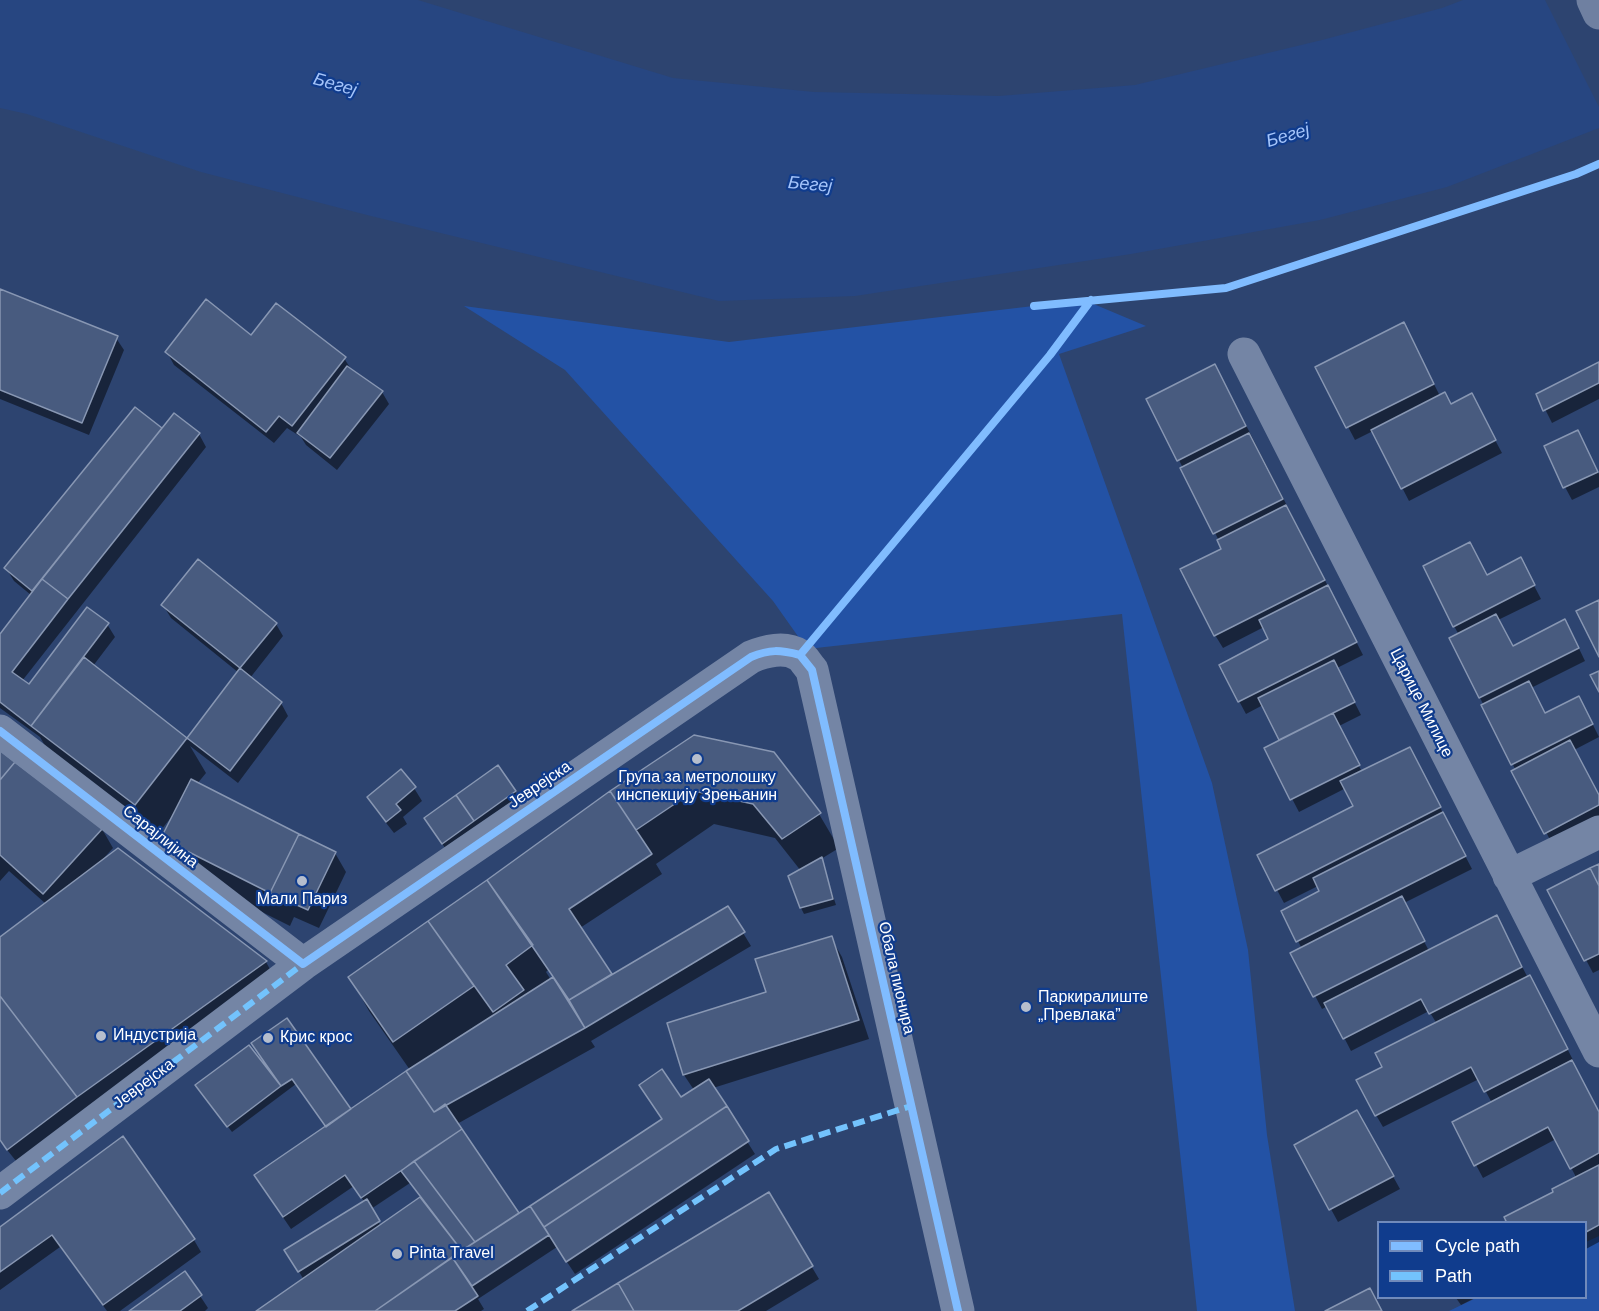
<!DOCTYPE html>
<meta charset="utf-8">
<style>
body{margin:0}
#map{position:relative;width:1599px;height:1311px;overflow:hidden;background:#2d4470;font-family:Helvetica,sans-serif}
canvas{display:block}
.legend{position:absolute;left:1377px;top:1221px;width:210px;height:78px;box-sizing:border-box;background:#103c8d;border:2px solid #708abb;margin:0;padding:8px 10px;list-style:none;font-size:18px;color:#fff}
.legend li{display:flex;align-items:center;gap:12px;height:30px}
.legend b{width:30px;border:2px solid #708abb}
</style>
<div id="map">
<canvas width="1599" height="1311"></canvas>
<ul class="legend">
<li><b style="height:8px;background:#80bcff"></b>Cycle path</li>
<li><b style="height:8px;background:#73c3fd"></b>Path</li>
</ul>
</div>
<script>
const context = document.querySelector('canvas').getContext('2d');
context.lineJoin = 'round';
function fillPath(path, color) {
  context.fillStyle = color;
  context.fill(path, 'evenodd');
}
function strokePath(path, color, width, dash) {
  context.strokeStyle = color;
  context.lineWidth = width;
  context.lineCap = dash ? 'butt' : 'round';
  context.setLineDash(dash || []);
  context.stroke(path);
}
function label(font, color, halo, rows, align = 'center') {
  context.font = font + ' Helvetica,sans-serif';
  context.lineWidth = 4.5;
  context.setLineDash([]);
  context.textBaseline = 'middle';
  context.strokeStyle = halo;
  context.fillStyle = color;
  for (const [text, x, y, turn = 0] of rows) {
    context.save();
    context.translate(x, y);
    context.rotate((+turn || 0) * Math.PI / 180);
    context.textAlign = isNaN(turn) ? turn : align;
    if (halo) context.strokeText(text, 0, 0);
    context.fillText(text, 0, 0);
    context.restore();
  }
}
fillPath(new Path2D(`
 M 1084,300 L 1146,326 L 1059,354 L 1212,783 L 1248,950 L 1267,1135 L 1295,1311 L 1197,1311 L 1122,614 L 807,649 L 773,601 L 565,370 L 464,306 L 729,342 Z
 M 1599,1236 L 1599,1311 L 1449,1311 L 1476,1298 L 1586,1298 L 1586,1242 Z`), '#2352a5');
fillPath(new Path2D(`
 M 0,0 L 418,0 L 673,78 L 814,92 L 999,96 L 1135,85 L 1322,40 L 1442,8 L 1463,0 L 1599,0 L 1599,128 L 1447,187 L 1320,220 L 1131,254 L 855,296 L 719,301 L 367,215 L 201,172 L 27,114 L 0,108 Z`), '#274681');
fillPath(new Path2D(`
 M 1545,0 L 1599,0 L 1599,107 Z`), '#2d4470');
fillPath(new Path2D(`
 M 0,290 L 116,338 L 124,350 L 89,435 L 0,399 Z
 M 252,337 L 344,358 L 352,371 L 382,392 L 389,404 L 337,470 L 306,445 L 301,437 L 287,428 L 274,443 L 174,365 L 167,352 Z
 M 1410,337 L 1440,396 L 1451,406 L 1478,408 L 1502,453 L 1409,501 L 1373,431 L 1355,440 L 1317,368 Z
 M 1599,364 L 1599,399 L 1552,423 L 1538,395 Z
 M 1222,378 L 1363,655 L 1337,668 L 1361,715 L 1339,726 L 1362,772 L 1416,761 L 1472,869 L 1404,903 L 1429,951 L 1503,930 L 1528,978 L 1537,989 L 1574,1062 L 1572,1063 L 1599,1114 L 1599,1242 L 1586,1249 L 1586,1222 L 1507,1222 L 1576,1177 L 1556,1139 L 1483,1178 L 1476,1165 L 1492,1103 L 1479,1079 L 1383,1127 L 1376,1115 L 1384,1067 L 1437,1024 L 1429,1011 L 1351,1051 L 1328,1006 L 1322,1009 L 1293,954 L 1302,949 L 1298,941 L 1321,892 L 1318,886 L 1284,903 L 1259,856 L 1355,807 L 1346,788 L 1299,812 L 1266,749 L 1281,741 L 1263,705 L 1246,714 L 1239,701 L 1270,640 L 1264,627 L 1223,648 L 1215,635 L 1223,549 L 1179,460 Z
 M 135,409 L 162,430 L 199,434 L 206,447 L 22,681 L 29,686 L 107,624 L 115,637 L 93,666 L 188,740 L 239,673 L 171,618 L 163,605 L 276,624 L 283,636 L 250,678 L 281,703 L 288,716 L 238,783 L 190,746 L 206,773 L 197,784 L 335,853 L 346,872 L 319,928 L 294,917 L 290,926 L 182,872 L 162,838 L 173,817 L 172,816 L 155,838 L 53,760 L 40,737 L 0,708 L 0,636 L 31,595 L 14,581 L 6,568 Z
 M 1578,432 L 1599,474 L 1599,487 L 1572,500 L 1565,487 Z
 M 1527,572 L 1541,599 L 1498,620 L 1513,647 L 1572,634 L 1585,661 L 1531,688 L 1545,715 L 1586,711 L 1599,737 L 1574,750 L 1599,797 L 1599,821 L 1553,846 L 1451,639 L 1459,635 L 1454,626 L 1487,576 Z
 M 694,737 L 819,814 L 839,848 L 821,859 L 836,905 L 804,914 L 801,908 L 801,871 L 775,838 L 714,824 L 656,864 L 662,874 L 580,928 L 612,976 L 728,908 L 751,946 L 591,1041 L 595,1047 L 457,1124 L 519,1215 L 663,1120 L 680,1099 L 694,1090 L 684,1075 L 669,1024 L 768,993 L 831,938 L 842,957 L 869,1039 L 713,1088 L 755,1154 L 575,1274 L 557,1247 L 478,1299 L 484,1309 L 481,1311 L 260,1311 L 304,1280 L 286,1250 L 365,1203 L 354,1186 L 291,1229 L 263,1188 L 327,1127 L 296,1084 L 232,1132 L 201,1091 L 270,1070 L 257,1050 L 350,1111 L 410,1070 L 369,1011 L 350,977 ZM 548,970 L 554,978 L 551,980 L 546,972 ZM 410,1183 L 421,1198 L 381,1226 L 371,1209 Z
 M 0,752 L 102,829 L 113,848 L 103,859 L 104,860 L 118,849 L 266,962 L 285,996 L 16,1161 L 0,1141 L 0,939 L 46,904 L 9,871 L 0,881 Z
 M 414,788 L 422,801 L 403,817 L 407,824 L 394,833 L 376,810 L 369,798 Z
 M 515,792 L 522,804 L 451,856 L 433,831 Z
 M 1599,865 L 1599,970 L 1593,973 L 1549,890 Z
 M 1357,1112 L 1400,1189 L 1338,1222 L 1296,1145 Z
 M 769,1195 L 819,1279 L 766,1311 L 575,1311 Z
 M 0,1228 L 194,1240 L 201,1252 L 120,1311 L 107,1311 L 60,1247 L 0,1290 Z
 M 185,1273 L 208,1308 L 205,1311 L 131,1311 Z
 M 1456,1298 L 1475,1298 L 1461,1305 Z`), '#0007');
const building = new Path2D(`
 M 0,289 L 118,336 L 82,423 L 0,390 Z
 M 206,299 L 251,335 L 276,303 L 346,357 L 292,426 L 279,416 L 266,432 L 165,352 Z
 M 1404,322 L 1434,384 L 1346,428 L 1315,367 Z
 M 1599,362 L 1599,383 L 1543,411 L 1536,394 Z
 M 1215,364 L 1246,426 L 1177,461 L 1146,399 Z
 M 347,366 L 383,391 L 330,458 L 297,433 Z
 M 1445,392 L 1451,404 L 1472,393 L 1496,440 L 1401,489 L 1371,430 Z
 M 135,407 L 162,428 L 32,591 L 4,568 Z
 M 174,413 L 200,433 L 68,599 L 42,579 Z
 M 1578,430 L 1598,472 L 1563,488 L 1544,446 Z
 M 1249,433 L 1283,499 L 1213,534 L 1180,468 Z
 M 1286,505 L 1325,580 L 1214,636 L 1180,569 L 1221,549 L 1217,540 Z
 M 1470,542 L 1487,575 L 1521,557 L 1535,585 L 1453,627 L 1423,566 Z
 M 198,559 L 277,623 L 240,668 L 161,605 Z
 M 42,579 L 68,599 L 12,672 L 29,684 L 87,607 L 109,623 L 31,726 L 0,702 L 0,634 Z
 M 1328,585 L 1357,642 L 1238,702 L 1219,665 L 1268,639 L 1259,620 Z
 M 1599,600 L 1599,657 L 1576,611 Z
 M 1496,614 L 1513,646 L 1565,619 L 1579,648 L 1479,698 L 1449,638 Z
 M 84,657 L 187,738 L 135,805 L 31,726 Z
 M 1334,660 L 1355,702 L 1279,740 L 1258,698 Z
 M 240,668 L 282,702 L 230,771 L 187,738 Z
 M 1599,671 L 1599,692 L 1590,675 Z
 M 1529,681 L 1545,713 L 1579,696 L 1593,724 L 1511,765 L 1481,705 Z
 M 1333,713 L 1360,765 L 1290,800 L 1264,748 Z
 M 694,735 L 774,752 L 821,813 L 782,839 L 753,804 L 694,791 L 636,830 L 610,791 Z
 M 1570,740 L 1599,795 L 1599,805 L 1544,834 L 1511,771 Z
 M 1410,747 L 1441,807 L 1275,891 L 1257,855 L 1353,806 L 1340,781 Z
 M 0,750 L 15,762 L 0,780 Z
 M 15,762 L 103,828 L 43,894 L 0,855 L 0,780 Z
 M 498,765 L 516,791 L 474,821 L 456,795 Z
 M 401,769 L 416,787 L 396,804 L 401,810 L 386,822 L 367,797 Z
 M 191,779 L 299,834 L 270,893 L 161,838 Z
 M 610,791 L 652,854 L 569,909 L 612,974 L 569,1000 L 487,880 Z
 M 456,795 L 474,821 L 442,844 L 424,818 Z
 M 1443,812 L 1466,856 L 1296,942 L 1281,911 L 1319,891 L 1313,878 Z
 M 299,834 L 336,852 L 308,910 L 270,893 Z
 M 118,848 L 267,961 L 77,1097 L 0,996 L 0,937 Z
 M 822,857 L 833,899 L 800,908 L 788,876 Z
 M 1599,864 L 1599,886 L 1590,868 Z
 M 1590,868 L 1599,886 L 1599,954 L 1584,961 L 1547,890 Z
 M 487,880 L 533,945 L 506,965 L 524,990 L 493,1012 L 428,921 Z
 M 1402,896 L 1425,941 L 1313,997 L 1290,953 Z
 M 728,906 L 745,932 L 585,1028 L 569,1000 Z
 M 1497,915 L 1522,967 L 1429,1014 L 1421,999 L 1343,1039 L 1324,1003 Z
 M 428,921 L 474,986 L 393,1042 L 348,977 Z
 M 832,936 L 859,1020 L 683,1075 L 667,1023 L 766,992 L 755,959 Z
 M 1530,975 L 1568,1049 L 1484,1092 L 1471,1067 L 1375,1116 L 1356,1080 L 1382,1067 L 1375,1053 Z
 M 553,977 L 585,1028 L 434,1112 L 406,1071 Z
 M 0,996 L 77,1097 L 7,1150 L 0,1140 Z
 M 287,1018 L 351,1109 L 326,1127 L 292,1079 L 281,1086 L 251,1043 Z
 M 249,1045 L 281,1086 L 227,1127 L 195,1085 Z
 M 1572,1060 L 1599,1112 L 1599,1153 L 1570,1169 L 1548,1127 L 1474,1166 L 1452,1122 Z
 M 662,1069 L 681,1097 L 709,1079 L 727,1106 L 544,1227 L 530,1206 L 662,1119 L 639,1085 Z
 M 406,1071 L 434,1112 L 445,1104 L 462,1129 L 361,1198 L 345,1175 L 283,1217 L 254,1175 Z
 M 727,1106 L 749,1141 L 566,1262 L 544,1227 Z
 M 1357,1110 L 1394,1176 L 1329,1210 L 1294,1145 Z
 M 462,1129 L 519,1213 L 475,1242 L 414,1161 Z
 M 123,1136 L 195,1239 L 103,1305 L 52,1235 L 0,1272 L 0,1227 Z
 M 414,1161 L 475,1242 L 462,1251 L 401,1171 Z
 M 1599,1165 L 1599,1225 L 1586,1232 L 1586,1222 L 1504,1222 L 1506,1221 L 1504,1217 L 1553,1192 L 1552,1189 Z
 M 769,1192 L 813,1266 L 738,1311 L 634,1311 L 618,1283 Z
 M 420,1197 L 462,1251 L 375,1311 L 256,1311 Z
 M 367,1199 L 380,1221 L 298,1272 L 284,1250 Z
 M 530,1206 L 549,1235 L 472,1286 L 452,1257 Z
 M 452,1257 L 478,1296 L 455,1311 L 375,1311 Z
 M 185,1271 L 202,1295 L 180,1311 L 129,1311 Z
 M 618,1283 L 634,1311 L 572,1311 Z
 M 1370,1288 L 1382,1311 L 1325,1311 Z`);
fillPath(building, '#485b7f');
strokePath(building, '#8897b3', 1.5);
strokePath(new Path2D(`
 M 1244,354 L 1599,1051
 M 0,731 L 303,964
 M 1509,876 L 1599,832
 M 0,1193 L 303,964 L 751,657 C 765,651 785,646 799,655 C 804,658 808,666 812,670 L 958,1311`), '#7485a5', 33);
strokePath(new Path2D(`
 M 1593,0 L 1599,13`), '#6f80a1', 33);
strokePath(new Path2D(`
 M 0,1193 L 303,964
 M 527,1311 L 776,1149 L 911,1106`), '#73c3fd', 6, [12, 6]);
strokePath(new Path2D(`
 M 1034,306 L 1226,288 L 1576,174 L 1599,164
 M 800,655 L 812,670 L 958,1311
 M 800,655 L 1050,355 L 1091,300
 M 0,731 L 303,964 L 751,657 C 770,649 780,650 800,655`), '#80bcff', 8);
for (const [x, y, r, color] of [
 [697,759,6,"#b6becd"],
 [302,881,6,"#b6becd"],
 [1026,1007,6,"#b6becd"],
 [101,1036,6,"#b6becd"],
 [268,1038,6,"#b6becd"],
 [397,1254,6,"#b6becd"]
]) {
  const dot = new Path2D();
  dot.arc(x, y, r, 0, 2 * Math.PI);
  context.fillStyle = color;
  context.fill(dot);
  strokePath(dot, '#103c8d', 2);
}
label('16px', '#fff', '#103c8d', [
 ["Царице Милице",1421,703,63],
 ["Јеврејска",540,785,-34],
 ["Сарајлијина",160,837,38],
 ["Обала пионира",896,978,77],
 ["Јеврејска",144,1084,-37]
]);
label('16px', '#fff', '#103c8d', [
 ["Група за метролошку",697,778,"center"],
 ["инспекцију Зрењанин",697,796,"center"],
 ["Мали Париз",302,900,"center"],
 ["Паркиралиште",1038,998],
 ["„Превлака”",1038,1016],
 ["Индустрија",113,1036],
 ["Крис крос",280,1038],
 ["Pinta Travel",409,1254]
], 'left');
label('italic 18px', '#a4c4fa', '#103c8d', [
 ["Бегеј",335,85,16],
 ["Бегеј",1288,136,-17],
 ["Бегеј",810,185,5]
]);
</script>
